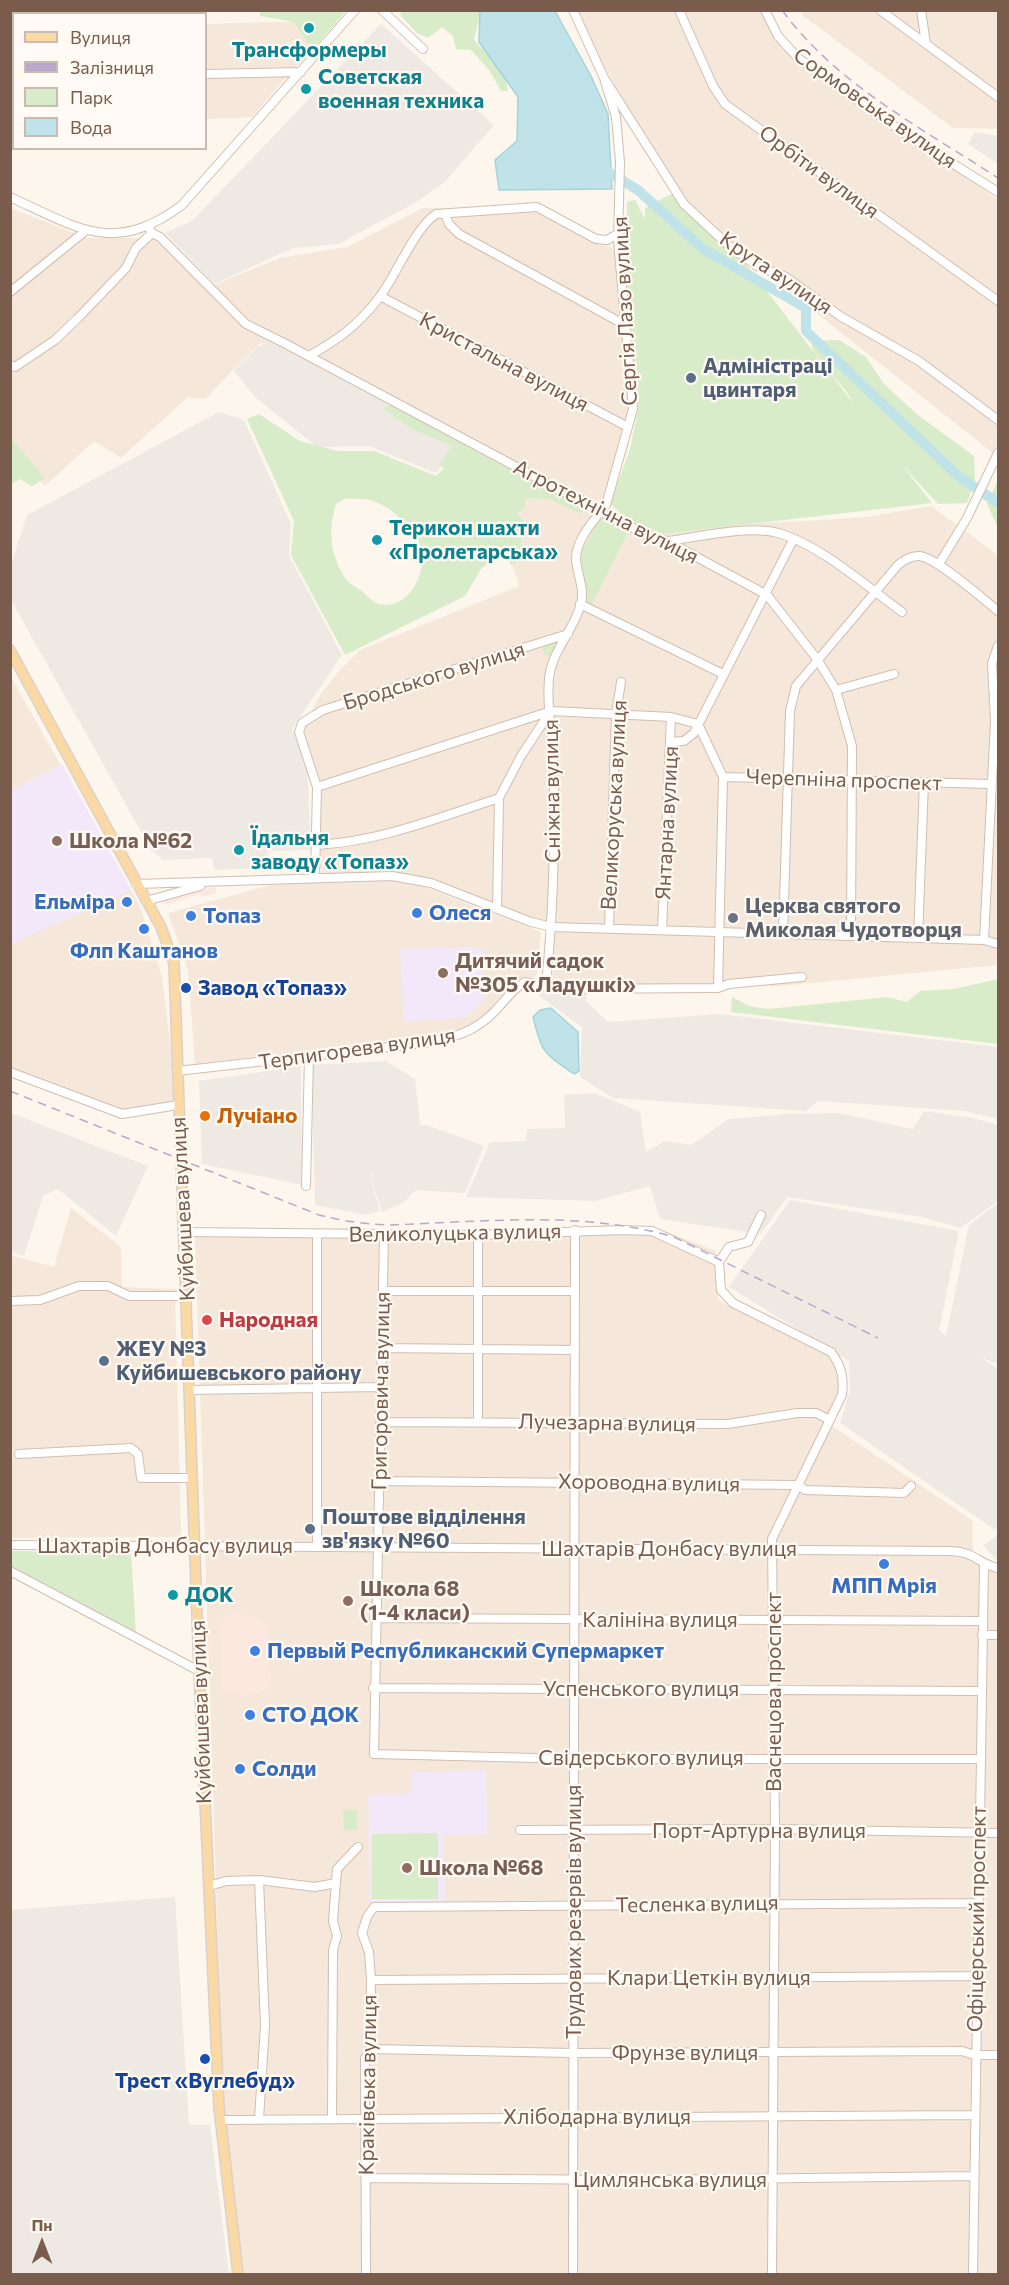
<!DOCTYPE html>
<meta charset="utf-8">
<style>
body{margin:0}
#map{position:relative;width:1009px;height:2285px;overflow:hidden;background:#fdf6ec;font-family:Commissioner,sans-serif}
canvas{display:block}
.frame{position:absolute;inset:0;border:12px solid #7a5c4d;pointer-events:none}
.legend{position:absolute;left:12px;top:12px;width:195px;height:138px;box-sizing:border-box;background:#fffaf3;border:2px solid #cabbb1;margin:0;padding:8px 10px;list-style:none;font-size:18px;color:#7a5c4d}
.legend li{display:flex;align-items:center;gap:12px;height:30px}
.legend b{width:30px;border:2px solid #cabbb1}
.north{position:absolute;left:12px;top:2213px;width:60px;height:60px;-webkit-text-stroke:4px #fffaf3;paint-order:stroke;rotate:0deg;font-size:16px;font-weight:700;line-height:24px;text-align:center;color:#7a5c4d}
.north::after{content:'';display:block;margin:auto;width:21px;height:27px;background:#7a5c4d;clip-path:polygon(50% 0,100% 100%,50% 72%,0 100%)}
</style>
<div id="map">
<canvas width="1009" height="2285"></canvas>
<div class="frame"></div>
<ul class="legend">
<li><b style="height:8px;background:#fbd9a5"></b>Вулиця</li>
<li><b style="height:8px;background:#b9a8c9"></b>Залізниця</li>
<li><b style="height:16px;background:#d8ecc9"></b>Парк</li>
<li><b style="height:16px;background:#bfe3e8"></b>Вода</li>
</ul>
<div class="north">Пн</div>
</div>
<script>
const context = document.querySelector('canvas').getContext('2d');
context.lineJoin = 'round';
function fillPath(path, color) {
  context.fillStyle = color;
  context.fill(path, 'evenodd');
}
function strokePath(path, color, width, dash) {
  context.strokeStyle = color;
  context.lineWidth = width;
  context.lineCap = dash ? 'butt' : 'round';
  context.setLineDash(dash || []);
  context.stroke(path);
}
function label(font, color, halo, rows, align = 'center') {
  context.font = font + ' Commissioner,sans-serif';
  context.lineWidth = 4.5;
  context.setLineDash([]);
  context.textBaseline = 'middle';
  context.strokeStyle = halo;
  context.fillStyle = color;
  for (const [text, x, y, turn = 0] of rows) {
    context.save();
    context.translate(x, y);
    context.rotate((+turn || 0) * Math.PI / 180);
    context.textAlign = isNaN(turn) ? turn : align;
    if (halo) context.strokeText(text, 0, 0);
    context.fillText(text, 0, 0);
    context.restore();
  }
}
fillPath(new Path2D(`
 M 804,10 L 998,11 L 998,129 L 953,128 L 801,14 Z
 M 11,11 L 137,11 L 135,14 L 14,14 L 14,118 L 11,120 Z
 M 578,11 L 765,11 L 780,40 L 998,200 L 998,457 L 719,236 L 675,188 L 589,41 Z
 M 267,22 L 294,22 L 306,42 L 314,48 L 296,67 L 206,69 L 206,24 Z
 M 289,74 L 252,117 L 206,119 L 206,78 Z
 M 10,208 L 87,238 L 157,238 L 206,288 L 280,258 L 347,247 L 423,208 L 536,208 L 621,253 L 630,397 L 628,431 L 598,520 L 639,528 L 788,522 L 867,517 L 931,506 L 998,555 L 998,965 L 780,986 L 552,984 L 555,933 L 425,884 L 355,874 L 422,886 L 541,932 L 537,974 L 505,1008 L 464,1031 L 195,1064 L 188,970 L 168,913 L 326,870 L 319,868 L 315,787 L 303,727 L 320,695 L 338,672 L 360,650 L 519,586 L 504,538 L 530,474 L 274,342 L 259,344 L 205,399 L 188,397 L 121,458 L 94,441 L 45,486 L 11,447 Z
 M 10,675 L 140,906 L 162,977 L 178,1105 L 127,1114 L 11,1072 Z
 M 71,1208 L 121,1247 L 122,1287 L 175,1289 L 181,1537 L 11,1538 L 10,1255 L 54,1267 Z
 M 655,1227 L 716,1251 L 718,1300 L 828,1356 L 840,1374 L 838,1398 L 826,1422 L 972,1520 L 973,1555 L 998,1570 L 998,2274 L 242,2274 L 224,2135 L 195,1237 L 584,1229 L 584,1235 Z`), '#f5e8da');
fillPath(new Path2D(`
 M 204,887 L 216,888 L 217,893 L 202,897 L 200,894 L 164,905 L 162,900 Z
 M 234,1613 L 254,1618 L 268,1628 L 271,1685 L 259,1694 L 241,1695 L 222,1689 L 220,1623 Z`), '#fde8e0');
fillPath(new Path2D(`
 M 381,24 L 494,125 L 445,182 L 415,203 L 338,244 L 293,248 L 214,284 L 165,233 L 193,220 Z
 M 975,132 L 998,136 L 998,164 L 968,144 Z
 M 271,341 L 461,444 L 436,473 L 369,446 L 317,447 L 256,398 L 234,371 L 257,347 Z
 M 219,412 L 244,420 L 291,524 L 289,556 L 342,655 L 292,729 L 307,764 L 311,850 L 268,851 L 268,868 L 214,870 L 212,858 L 163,860 L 152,851 L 11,600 L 11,564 L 27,515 Z
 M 542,986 L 587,988 L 586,1001 L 608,1022 L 720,1014 L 998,1047 L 998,1119 L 964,1111 L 819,1101 L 806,1111 L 613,1098 L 580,1077 L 582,1027 L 535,993 Z
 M 386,1061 L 415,1079 L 420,1125 L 427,1125 L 484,1146 L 465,1193 L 416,1190 L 403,1203 L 382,1212 L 370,1175 L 375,1172 L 369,1174 L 380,1211 L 366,1215 L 315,1205 L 311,1065 Z
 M 301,1066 L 302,1185 L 202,1164 L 199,1081 Z
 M 595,1093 L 640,1112 L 646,1152 L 665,1141 L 691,1145 L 729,1119 L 788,1114 L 838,1113 L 913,1129 L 924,1111 L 973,1118 L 998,1125 L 998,1201 L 960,1228 L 922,1217 L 787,1197 L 761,1234 L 660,1219 L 650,1186 L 595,1201 L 466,1197 L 490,1142 L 526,1141 L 527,1129 L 565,1128 L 564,1095 Z
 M 11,1113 L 148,1166 L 116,1236 L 58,1189 L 43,1196 L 24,1256 L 11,1251 Z
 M 790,1200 L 959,1231 L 939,1331 L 946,1336 L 969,1225 L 998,1203 L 998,1364 L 980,1357 L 998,1369 L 998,1528 L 995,1530 L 840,1423 L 850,1391 L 849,1361 L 729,1287 Z
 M 998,1535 L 998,1561 L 997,1561 L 983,1545 Z
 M 175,1897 L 189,2125 L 210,2125 L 229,2274 L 11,2274 L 11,1910 Z`), '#efe9e4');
fillPath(new Path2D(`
 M 62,764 L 131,890 L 11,944 L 11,791 Z
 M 482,947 L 486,997 L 466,1017 L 404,1022 L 400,949 Z
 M 486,1770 L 487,1834 L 444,1835 L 445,1901 L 370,1902 L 368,1795 L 412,1794 L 412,1772 Z`), '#f3e8fa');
fillPath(new Path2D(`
 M 412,10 L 481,11 L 474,39 C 479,48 484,49 492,55 C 504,63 506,79 508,91 L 501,91 L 489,70 L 471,50 L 456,49 L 453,36 L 442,27 L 428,38 L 417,33 L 400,15 L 403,11 Z
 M 260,11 L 260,10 L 346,11 L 314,48 L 306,42 L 294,22 L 260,16 Z
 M 671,194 L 714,236 L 743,260 L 853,403 C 845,382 813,364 811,341 L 839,340 L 866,357 L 884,384 L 918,415 L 974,456 L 975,480 L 967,503 L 938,504 L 902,465 L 932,503 L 662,534 L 626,519 L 610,503 L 630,450 L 638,409 L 626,298 L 627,202 L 635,200 L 645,219 L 645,208 Z
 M 391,405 L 587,511 L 579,513 L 549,499 L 525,498 L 525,507 L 517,514 L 523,520 L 519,562 L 511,565 L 506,555 L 492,560 L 481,569 L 465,596 L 345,655 L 291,555 L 294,521 L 247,419 L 259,414 L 300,441 L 337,451 L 374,451 L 436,476 L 444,468 L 439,465 L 452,446 L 410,428 L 383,408 ZM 345,499 C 355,499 364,498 373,501 C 390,506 415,529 421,547 C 429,573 406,614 376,603 C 371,601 367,595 363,592 C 357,587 349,584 345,578 C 330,553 328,531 336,504 Z
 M 11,438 L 45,478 L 32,486 L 20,479 L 11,484 Z
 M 998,480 L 998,528 L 987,504 Z
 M 600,518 L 628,532 L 592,604 L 584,604 L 585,586 L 580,555 Z
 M 559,641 L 554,655 L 545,656 L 542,646 Z
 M 998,979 L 998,1044 L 731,1012 L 732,997 L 749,1006 L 768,1009 L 887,997 L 907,1002 L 920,991 L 954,989 Z
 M 11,1551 L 131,1553 L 136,1633 L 11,1566 Z
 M 343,1810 L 357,1810 L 357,1830 L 344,1830 Z
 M 438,1833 L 438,1899 L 372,1899 L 372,1834 Z`), '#d8ecc9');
const water = new Path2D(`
 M 484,10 L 555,11 L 591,76 L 608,114 L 612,189 L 499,190 L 495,160 L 517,141 L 518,97 L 479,42 L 480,12 Z
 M 551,1008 L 578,1032 L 579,1071 L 574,1074 C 543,1052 542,1054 533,1017 L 540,1010 Z`);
fillPath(water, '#bfe3e8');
strokePath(water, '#a5d3da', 1.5);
strokePath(new Path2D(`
 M 600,167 L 638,190 L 703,249 L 806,308 L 806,331 L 958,476 L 998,503`), '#bfe3e8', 10);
const minor = new Path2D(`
 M 382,10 L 423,49
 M 573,10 L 604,78 L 684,204 L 727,244 L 757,266 L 786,277 L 840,316 L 919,361 L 998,420
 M 679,10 L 713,86 L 725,104 L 998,301
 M 765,10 L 778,36 L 798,58 L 904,133 L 998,192
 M 880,10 L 998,97
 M 921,10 L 926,44
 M 138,14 L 140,10
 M 206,74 L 301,72
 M 10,128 L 14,126
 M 10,197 C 78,228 114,256 182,205 L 355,10
 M 445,214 L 449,224 L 459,234 L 627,326
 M 148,226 L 152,233 L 160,237 L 246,324 L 286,344 L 601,512 L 653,538 L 667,541 L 767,595 L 817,659 L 836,690 L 852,746 L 851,935
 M 10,292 L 84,232
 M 380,296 L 628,427
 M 309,356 C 339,339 357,326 379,298 C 396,276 414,229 436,214 L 537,207 L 596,239 L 607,240 L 618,234
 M 10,365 L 15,367 L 55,340 L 78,318 L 126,268 L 136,248 L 152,233
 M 668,541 C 698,537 744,526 774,532 C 817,542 866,586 902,612
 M 939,564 L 967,518 L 998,453
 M 580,604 L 723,674
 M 836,690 L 894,674
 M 670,742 L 684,741 L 694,733 L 793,540
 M 317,787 L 551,711 L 671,717 L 698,724 L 723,777 L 991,784
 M 317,845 C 381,841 438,818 499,798 L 521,756 L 550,712
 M 315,878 L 317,787 L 299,732 L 302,723 L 323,710 L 568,634
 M 136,884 L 392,876 L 431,883 L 531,922 L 552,927 L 984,940 L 998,944
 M 146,901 L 200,886
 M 497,909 L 499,798
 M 609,928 L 616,714 L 621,682
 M 662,930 L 671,717
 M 783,933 L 790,711 L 796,686 L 898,565 C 904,560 911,555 920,556 C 938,559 982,598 998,611
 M 918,938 L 924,782
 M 984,940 L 995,721 L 992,663 L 998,646
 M 546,984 C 553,916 555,848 554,779 C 554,748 546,709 549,679 C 551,652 574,630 581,604 C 585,588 577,575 576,559 C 576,539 595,519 606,505 L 633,409 L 618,241 L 620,162 L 616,117 L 604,78
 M 718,988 L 723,777
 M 177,1071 L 426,1043 C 452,1038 475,1032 494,1012 C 504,1002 513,988 525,982 L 562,989 L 718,988 L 729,984 L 802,977
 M 10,1072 L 122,1114 L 178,1105
 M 306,1186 L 309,1056
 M 761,1215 L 748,1242 L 729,1247 L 719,1262 L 721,1290 L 733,1303 L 831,1352 C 842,1367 844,1377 842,1395 L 772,1539 L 775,1829 L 772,2274
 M 185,1232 L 478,1235 L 622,1230 L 652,1231 L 719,1262
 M 384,1235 L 374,1754 L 576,1759 L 980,1759
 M 383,1291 L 575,1291
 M 10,1301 L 40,1300 L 79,1286 L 108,1286 L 129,1296 L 187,1296
 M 382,1348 L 575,1350
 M 189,1390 L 381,1387
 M 381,1422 L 728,1424 L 797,1413 L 816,1413 L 830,1420
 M 478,1422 L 478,1235
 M 19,1454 L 131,1448 L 138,1454 L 141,1478 L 192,1478
 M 380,1481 L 798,1485 L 805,1490 L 904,1493 L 911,1486
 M 10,1545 L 951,1551 C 976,1552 978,1564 998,1568
 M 317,1547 L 317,1235
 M 10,1571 L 199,1671
 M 374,1618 L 982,1621
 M 982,1635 L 998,1635
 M 373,1688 L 981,1691
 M 520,1830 L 775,1829 L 998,1833
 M 259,1880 L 265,2025 L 259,2119
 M 209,1886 L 226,1881 L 259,1880 L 315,1887 L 336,1883
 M 371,1980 L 976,1976
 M 370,2049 L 573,2053 L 962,2051 L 975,2055 L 998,2055
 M 332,2118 L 333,1950 L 337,1936 L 333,1921 L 337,1869 L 358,1847
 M 220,2120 L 974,2115
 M 366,2178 L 640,2180 L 974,2176
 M 366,2274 L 365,2058 L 370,2049 L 371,1980 L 369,1952 L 362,1933 L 367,1917 L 374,1907 L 977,1903
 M 573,2274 L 575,1230
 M 973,2274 L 984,1563`);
const major = new Path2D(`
 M 10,650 L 161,927 L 174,963 L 199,1671 L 219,2107 L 238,2274`);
strokePath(minor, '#d1beb0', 10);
strokePath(major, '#dad1cd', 12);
strokePath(minor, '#fff', 8);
strokePath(major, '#fbd9a5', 9);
strokePath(new Path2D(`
 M 782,10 C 837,85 922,128 998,178
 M 10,1091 L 319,1215 C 342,1221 364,1224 388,1225 C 483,1222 582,1210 674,1237 L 878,1338`), '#b9a8c9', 1.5, [9, 6]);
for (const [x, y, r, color] of [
 [309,28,6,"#0f9aa8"],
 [306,89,6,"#0f9aa8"],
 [691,378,6,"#5c6f8a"],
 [377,540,6,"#0f9aa8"],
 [57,841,6,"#8d6e63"],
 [239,850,6,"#0f9aa8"],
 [127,902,6,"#3f7fe0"],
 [417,913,6,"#3f7fe0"],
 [191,916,6,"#3f7fe0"],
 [733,918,6,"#6b7280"],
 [144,929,6,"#3f7fe0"],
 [443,973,6,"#8d6e63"],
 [186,988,6,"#1a4fb4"],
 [205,1116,6,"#e8710a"],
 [207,1320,6,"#e0444e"],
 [104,1361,6,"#5c6f8a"],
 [310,1529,6,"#5c6f8a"],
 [884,1564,6,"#3f7fe0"],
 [173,1595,6,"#0f9aa8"],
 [348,1601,6,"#8d6e63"],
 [255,1651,6,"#3f7fe0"],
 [250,1715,6,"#3f7fe0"],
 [240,1769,6,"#3f7fe0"],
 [407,1868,6,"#8d6e63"],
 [205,2059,6,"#1a4fb4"]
]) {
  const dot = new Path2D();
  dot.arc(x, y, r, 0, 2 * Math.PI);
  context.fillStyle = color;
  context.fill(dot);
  strokePath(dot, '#fffaf3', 2);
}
label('bold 21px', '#0d838f', '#fffaf3', [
 ["Трансформеры",309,50,"center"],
 ["Советская",318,77],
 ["военная техника",318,101],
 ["Терикон шахти",389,528],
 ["«Пролетарська»",389,552],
 ["Їдальня",251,838],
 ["заводу «Топаз»",251,862],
 ["ДОК",185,1595]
], 'left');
label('21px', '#7a5c4d', '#fffaf3', [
 ["Сормовська вулиця",875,108,35],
 ["Орбіти вулиця",819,172,36],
 ["Крута вулиця",776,273,34],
 ["Сергія Лазо вулиця",625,311,-93],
 ["Кристальна вулиця",504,362,28],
 ["Агротехнічна вулиця",606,512,27],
 ["Бродського вулиця",434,676,-17],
 ["Черепніна проспект",844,780,2],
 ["Сніжна вулиця",552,791,-91],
 ["Великоруська вулиця",614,805,-87],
 ["Янтарна вулиця",667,823,-87],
 ["Терпигорева вулиця",357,1049,-8],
 ["Куйбишева вулиця",183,1209,-93],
 ["Великолуцька вулиця",455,1233,-1],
 ["Григоровича вулиця",381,1391,-89],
 ["Лучезарна вулиця",607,1423,1],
 ["Хороводна вулиця",649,1483,1],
 ["Шахтарів Донбасу вулиця",165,1546],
 ["Шахтарів Донбасу вулиця",669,1549],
 ["Калініна вулиця",660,1620],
 ["Успенського вулиця",641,1689],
 ["Васнецова проспект",774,1692,-90],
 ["Куйбишева вулиця",201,1712,-92],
 ["Свідерського вулиця",641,1758],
 ["Порт-Артурна вулиця",759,1831],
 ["Тесленка вулиця",697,1904,-1],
 ["Трудових резервів вулиця",574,1912,-90],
 ["Офіцерський проспект",977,1919,-89],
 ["Клари Цеткін вулиця",709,1978],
 ["Фрунзе вулиця",685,2053],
 ["Краківська вулиця",368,2085,-89],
 ["Хлібодарна вулиця",597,2117],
 ["Цимлянська вулиця",670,2180]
]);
label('bold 21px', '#4e5e75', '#fffaf3', [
 ["Адміністраці",703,366],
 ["цвинтаря",703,390],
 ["ЖЕУ №3",116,1349],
 ["Куйбишевського району",116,1373],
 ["Поштове відділення",322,1517],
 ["зв'язку №60",322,1541]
], 'left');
label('bold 21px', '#785e54', '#fffaf3', [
 ["Школа №62",69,841],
 ["Дитячий садок",455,961],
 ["№305 «Ладушкі»",455,985],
 ["Школа 68",360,1589],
 ["(1-4 класи)",360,1613],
 ["Школа №68",419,1868]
], 'left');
label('bold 21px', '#366cbe', '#fffaf3', [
 ["Ельміра",115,902,"right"],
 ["Олеся",429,913],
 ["Топаз",203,916],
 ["Флп Каштанов",144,951,"center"],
 ["МПП Мрія",884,1586,"center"],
 ["Первый Республиканский Супермаркет",267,1651],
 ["СТО ДОК",262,1715],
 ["Солди",252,1769]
], 'left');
label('bold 21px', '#5b616d', '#fffaf3', [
 ["Церква святого",745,906],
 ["Миколая Чудотворця",745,930]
], 'left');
label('bold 21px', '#164399', '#fffaf3', [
 ["Завод «Топаз»",198,988],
 ["Трест «Вуглебуд»",205,2081,"center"]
], 'left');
label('bold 21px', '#c56008', '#fffaf3', [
 ["Лучіано",217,1116]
], 'left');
label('bold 21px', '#be3a42', '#fffaf3', [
 ["Народная",219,1320]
], 'left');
</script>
